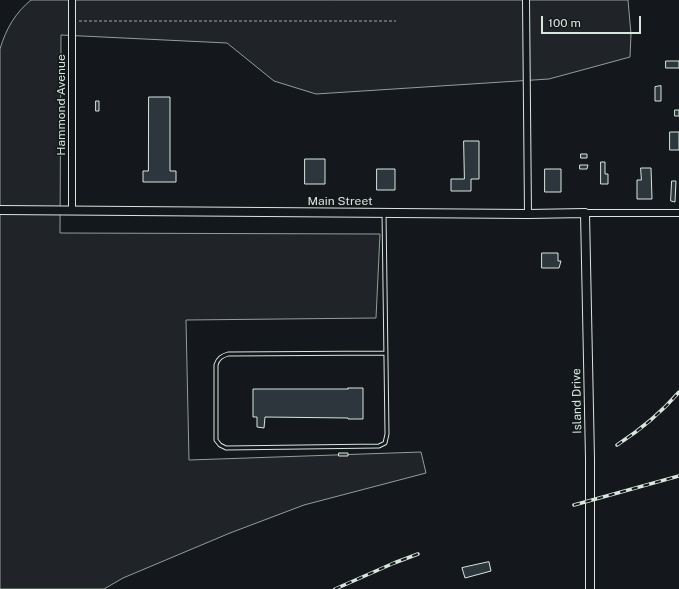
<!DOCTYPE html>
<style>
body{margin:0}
#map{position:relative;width:679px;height:589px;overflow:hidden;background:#14181c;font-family:"Public Sans",sans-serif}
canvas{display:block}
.scale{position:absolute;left:541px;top:16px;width:100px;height:18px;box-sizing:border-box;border:2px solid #d8e6dc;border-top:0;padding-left:5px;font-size:12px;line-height:14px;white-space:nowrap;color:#d8e6dc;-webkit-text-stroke:3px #14181c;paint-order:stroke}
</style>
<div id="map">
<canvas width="679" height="589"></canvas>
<div class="scale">100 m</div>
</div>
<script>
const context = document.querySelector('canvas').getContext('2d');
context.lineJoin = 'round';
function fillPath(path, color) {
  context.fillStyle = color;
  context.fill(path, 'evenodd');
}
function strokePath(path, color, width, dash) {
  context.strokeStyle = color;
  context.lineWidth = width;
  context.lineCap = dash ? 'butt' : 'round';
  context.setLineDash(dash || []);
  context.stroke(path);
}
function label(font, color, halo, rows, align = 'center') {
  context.font = font + ' "Public Sans",sans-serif';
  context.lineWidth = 3;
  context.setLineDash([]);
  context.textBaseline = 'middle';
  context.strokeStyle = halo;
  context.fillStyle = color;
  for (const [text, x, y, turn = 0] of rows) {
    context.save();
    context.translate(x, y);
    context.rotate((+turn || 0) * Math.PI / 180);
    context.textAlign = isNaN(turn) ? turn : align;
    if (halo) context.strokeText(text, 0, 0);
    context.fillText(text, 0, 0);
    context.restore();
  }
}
const green = new Path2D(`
 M 31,0 L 628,0 L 631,34 L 630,57 L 549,79 L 316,94 L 274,81 L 227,43 L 61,35 L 60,233 L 380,234 L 376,318 L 186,320 L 189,460 L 421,452 L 426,473 L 304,505 L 230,533 L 123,578 L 104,589 L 0,589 L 0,49 C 6,29 15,13 31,0 Z`);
fillPath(green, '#202428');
strokePath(green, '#939e99', 1);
const building = new Path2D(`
 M 666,61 L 679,61 L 679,68 L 666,68 Z
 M 661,86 L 661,101 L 655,101 L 655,87 Z
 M 149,97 L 170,97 L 170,171 L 176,171 L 176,182 L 143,182 L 143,171 L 148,171 Z
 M 96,101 L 99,101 L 99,111 L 96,111 Z
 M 675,110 L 679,110 L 679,116 L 675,116 Z
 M 670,132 L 679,132 L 679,150 L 670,150 Z
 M 464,141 L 479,141 L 479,179 L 471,179 L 471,191 L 451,191 L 451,179 L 464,179 Z
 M 581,154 L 587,154 L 587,158 L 581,158 Z
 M 305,159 L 325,159 L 325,184 L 305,184 Z
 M 601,162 L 605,162 L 605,174 L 608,174 L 608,184 L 601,184 Z
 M 580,165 L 588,165 L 587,169 L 580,169 Z
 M 641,168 L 651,168 L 652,199 L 637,199 L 637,180 L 641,180 Z
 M 377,169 L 395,169 L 395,190 L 377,190 Z
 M 545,169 L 561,169 L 561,192 L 545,192 Z
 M 672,181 L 676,181 L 675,202 L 671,201 Z
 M 542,253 L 558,253 L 558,261 L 561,261 L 559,268 L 542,268 Z
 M 348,388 L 363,388 L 363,419 L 348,419 L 348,418 L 265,417 L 264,428 L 257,427 L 257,417 L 253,417 L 253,389 L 348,389 Z
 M 339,453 L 348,453 L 348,456 L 339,456 Z
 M 489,562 L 491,571 L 465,578 L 462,568 Z`);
fillPath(building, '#2c363c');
strokePath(building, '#d8e6dc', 1);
const lane = new Path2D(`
 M 384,213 L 387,434 L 385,443 L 379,446 L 226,448 L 220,445 L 216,440 L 216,365 C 218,358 222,356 228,354 L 386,353`);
const street = new Path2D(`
 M 72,0 L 72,211
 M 526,0 L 528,214
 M 585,213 L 679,213`);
const secondary = new Path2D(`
 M 0,210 L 528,214 L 585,213 L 590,459 L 590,589`);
strokePath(lane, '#d8e6dc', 5);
strokePath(street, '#d8e6dc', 8);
strokePath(secondary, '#d8e6dc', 10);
strokePath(new Path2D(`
 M 79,21 L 396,21`), '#9da8a2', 1, [3, 2]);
strokePath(lane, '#14181c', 3);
strokePath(street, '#14181c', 6);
strokePath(secondary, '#14181c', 8);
const rail = new Path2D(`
 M 617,445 C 640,430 661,413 679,392
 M 574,505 L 679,476
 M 335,589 L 394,563 L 418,554`);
strokePath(rail, '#d8e6dc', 3.5);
strokePath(rail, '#14181c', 2, [6]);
label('12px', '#d8e6dc', '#14181c', [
 ["Hammond Avenue",61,105,-90],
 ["Main Street",340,201],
 ["Island Drive",577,401,-91]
]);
</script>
